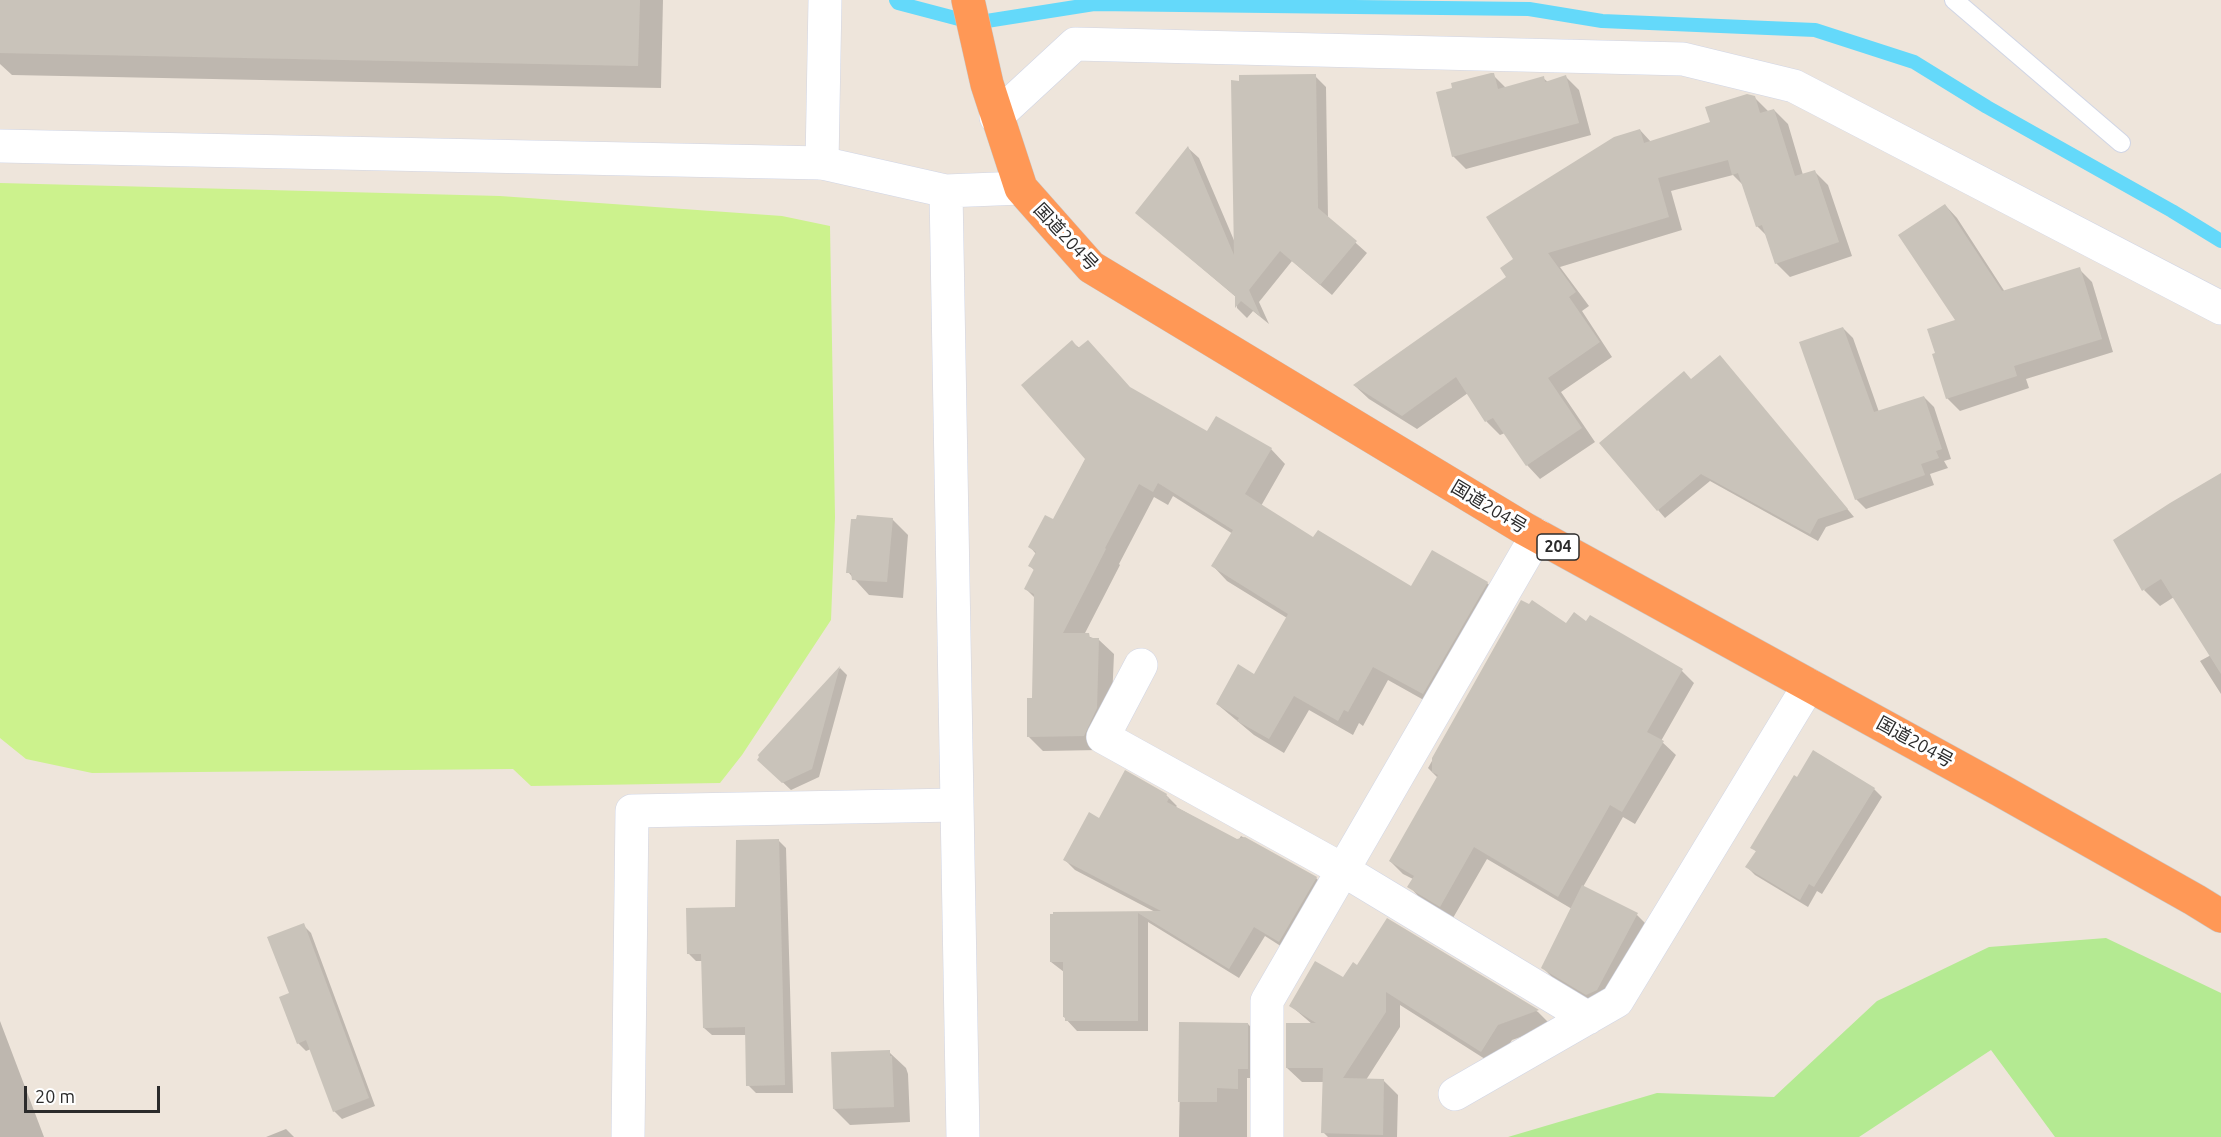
<!DOCTYPE html>
<meta charset="utf-8">
<style>
body{margin:0}
#map{position:relative;width:2221px;height:1137px;overflow:hidden;background:#eee5db;font-family:Ubuntu,sans-serif}
canvas{display:block}
.scale{position:absolute;left:24px;top:1086px;width:136px;height:27px;box-sizing:border-box;border:3px solid #2b2b2b;border-top:0;padding-left:8px;font-size:18px;line-height:21px;white-space:nowrap;color:#2b2b2b;-webkit-text-stroke:4px #fff;paint-order:stroke}
</style>
<div id="map">
<canvas width="2221" height="1137"></canvas>
<div class="scale">20 m</div>
</div>
<script>
const context = document.querySelector('canvas').getContext('2d');
context.lineJoin = 'round';
function fillPath(path, color) {
  context.fillStyle = color;
  context.fill(path, 'evenodd');
}
function strokePath(path, color, width, dash) {
  context.strokeStyle = color;
  context.lineWidth = width;
  context.lineCap = dash ? 'butt' : 'round';
  context.setLineDash(dash || []);
  context.stroke(path);
}
function label(font, color, halo, rows, align = 'center') {
  context.font = font + ' Ubuntu,"Noto Sans JP",sans-serif';
  context.lineWidth = 6;
  context.setLineDash([]);
  context.textBaseline = 'middle';
  context.strokeStyle = halo;
  context.fillStyle = color;
  for (const [text, x, y, turn = 0] of rows) {
    context.save();
    context.translate(x, y);
    context.rotate((+turn || 0) * Math.PI / 180);
    context.textAlign = isNaN(turn) ? turn : align;
    if (halo) context.strokeText(text, 0, 0);
    context.fillText(text, 0, 0);
    context.restore();
  }
}
fillPath(new Path2D(`
 M 2106,938 L 2221,993 L 2221,1137 L 2055,1137 L 1991,1050 L 1859,1137 L 1508,1137 L 1657,1093 L 1774,1097 L 1877,1001 L 1989,947 Z`), '#b4ea92');
fillPath(new Path2D(`
 M 0,183 L 500,196 L 782,216 L 830,226 L 835,517 L 831,620 L 742,755 L 720,783 L 531,786 L 513,769 L 92,773 L 26,759 L 0,738 Z`), '#ccf28d');
fillPath(new Path2D(`
 M 0,0 L 663,0 L 661,88 L 12,75 L 0,64 Z
 M 1493,75 L 1506,88 L 1543,78 L 1548,82 L 1566,77 L 1579,90 L 1591,135 L 1466,169 L 1453,156 Z
 M 1315,76 L 1326,87 L 1328,218 L 1367,253 L 1332,295 L 1292,261 L 1259,302 L 1269,324 L 1253,311 L 1247,318 L 1237,308 L 1236,297 L 1137,213 L 1188,148 L 1199,158 L 1236,245 Z
 M 1754,97 L 1769,112 L 1774,110 L 1788,124 L 1803,175 L 1814,171 L 1828,185 L 1852,256 L 1790,277 L 1776,263 L 1767,236 L 1757,226 L 1744,186 L 1733,175 L 1671,191 L 1682,230 L 1560,267 L 1589,306 L 1582,311 L 1612,357 L 1561,392 L 1595,442 L 1540,479 L 1527,465 L 1505,433 L 1500,435 L 1487,422 L 1468,393 L 1417,429 L 1369,399 L 1355,386 L 1508,277 L 1515,259 L 1640,130 L 1651,142 L 1712,123 Z
 M 1945,205 L 1957,218 L 2005,292 L 2079,269 L 2092,282 L 2113,352 L 2026,379 L 2029,388 L 1960,411 L 1947,398 L 1937,354 L 1957,321 Z
 M 1843,328 L 1853,338 L 1879,412 L 1924,397 L 1934,407 L 1951,459 L 1944,461 L 1948,468 L 1930,474 L 1934,485 L 1866,509 L 1856,499 Z
 M 1072,342 L 1133,391 L 1208,434 L 1271,449 L 1285,464 L 1261,506 L 1314,539 L 1412,588 L 1487,583 L 1502,597 L 1438,708 L 1388,680 L 1363,726 L 1359,723 L 1353,735 L 1309,710 L 1284,753 L 1254,735 L 1217,704 L 1255,676 L 1287,618 L 1227,581 L 1213,566 L 1233,534 L 1173,496 L 1168,505 L 1154,497 L 1119,564 L 1120,565 L 1084,635 L 1099,640 L 1114,654 L 1111,723 L 1099,750 L 1043,751 L 1028,736 L 1034,700 L 1035,598 L 1025,588 L 1035,571 L 1030,566 L 1036,554 L 1030,547 L 1053,521 L 1086,458 Z
 M 1727,365 L 1854,517 L 1826,527 L 1818,541 L 1710,481 L 1665,518 L 1658,510 L 1692,381 Z
 M 2221,475 L 2221,694 L 2200,661 L 2211,655 L 2174,597 L 2160,606 L 2144,590 Z
 M 892,519 L 908,535 L 903,598 L 869,595 L 848,572 Z
 M 1522,602 L 1567,625 L 1586,623 L 1682,671 L 1694,683 L 1661,741 L 1676,755 L 1635,824 L 1623,817 L 1583,887 L 1637,915 L 1653,931 L 1603,1010 L 1559,984 L 1543,968 L 1572,909 L 1487,859 L 1453,918 L 1421,899 L 1409,886 L 1413,879 L 1403,874 L 1390,861 L 1438,778 L 1428,768 Z
 M 840,668 L 847,675 L 819,777 L 791,790 L 759,760 L 760,755 Z
 M 1874,789 L 1882,797 L 1822,894 L 1817,891 L 1808,907 L 1755,875 L 1747,867 L 1757,852 L 1752,848 Z
 M 1166,795 L 1177,806 L 1176,807 L 1238,841 L 1241,836 L 1316,878 L 1327,889 L 1290,952 L 1265,936 L 1239,978 L 1148,922 L 1148,1031 L 1077,1031 L 1064,1017 L 1064,972 L 1051,962 L 1054,913 L 1157,913 L 1075,870 L 1065,860 L 1100,820 Z
 M 778,840 L 786,848 L 793,1093 L 756,1093 L 748,1085 L 747,1035 L 712,1035 L 704,1028 L 703,961 L 696,961 L 689,954 L 737,908 Z
 M 1387,920 L 1538,1012 L 1552,1026 L 1512,1040 L 1496,1066 L 1400,1005 L 1400,1027 L 1366,1080 L 1383,1080 L 1398,1095 L 1397,1137 L 1328,1137 L 1323,1132 L 1324,1082 L 1302,1082 L 1287,1068 L 1312,1024 L 1291,1006 L 1343,979 L 1358,967 Z
 M 303,925 L 311,933 L 375,1106 L 342,1119 L 334,1111 L 311,1049 L 306,1051 L 298,1043 Z
 M 0,1021 L 44,1137 L 0,1137 Z
 M 1181,1024 L 1248,1024 L 1257,1034 L 1257,1078 L 1247,1078 L 1247,1137 L 1179,1137 Z
 M 889,1052 L 906,1068 L 908,1074 L 910,1122 L 850,1125 L 834,1109 Z
 M 286,1129 L 294,1137 L 266,1137 Z`), '#0003');
strokePath(new Path2D(`
 M 896,0 L 898,3 L 974,23 L 1094,4 L 1529,9 L 1602,21 L 1815,30 L 1914,62 L 1987,107 L 2172,211 L 2221,241`), '#64d9fa', 14);
fillPath(new Path2D(`
 M 0,0 L 640,0 L 638,66 L 0,53 Z
 M 1491,73 L 1494,73 L 1498,89 L 1544,76 L 1545,82 L 1566,75 L 1579,123 L 1452,157 L 1436,92 L 1452,88 L 1451,83 Z
 M 1316,74 L 1318,208 L 1357,241 L 1320,285 L 1280,251 L 1249,290 L 1261,317 L 1241,301 L 1235,308 L 1235,296 L 1135,213 L 1188,146 L 1234,255 L 1231,80 L 1239,81 L 1239,75 Z
 M 1747,94 L 1755,96 L 1760,113 L 1774,109 L 1795,176 L 1815,170 L 1839,242 L 1775,264 L 1762,225 L 1756,227 L 1738,173 L 1732,175 L 1728,160 L 1658,178 L 1669,217 L 1548,253 L 1576,292 L 1569,297 L 1600,342 L 1548,378 L 1582,428 L 1526,466 L 1493,418 L 1485,422 L 1456,377 L 1402,416 L 1353,385 L 1506,277 L 1500,268 L 1513,259 L 1486,217 L 1614,137 L 1640,129 L 1644,143 L 1710,122 L 1705,107 Z
 M 1945,204 L 2002,291 L 2080,267 L 2102,339 L 2014,366 L 2017,376 L 1946,399 L 1932,354 L 1935,353 L 1927,329 L 1955,320 L 1898,235 Z
 M 1843,327 L 1874,412 L 1924,396 L 1942,449 L 1936,451 L 1939,458 L 1921,464 L 1925,475 L 1855,500 L 1799,342 Z
 M 1072,340 L 1078,348 L 1088,340 L 1130,387 L 1207,431 L 1216,416 L 1272,448 L 1245,494 L 1313,537 L 1318,530 L 1411,586 L 1432,550 L 1488,582 L 1423,694 L 1373,667 L 1348,712 L 1344,710 L 1338,721 L 1294,696 L 1269,739 L 1237,721 L 1239,718 L 1216,704 L 1238,664 L 1254,674 L 1288,614 L 1211,566 L 1233,530 L 1158,483 L 1153,492 L 1139,484 L 1105,548 L 1106,549 L 1063,633 L 1089,633 L 1090,638 L 1099,638 L 1097,708 L 1084,736 L 1027,737 L 1027,698 L 1032,698 L 1034,594 L 1024,589 L 1034,569 L 1028,566 L 1036,552 L 1028,547 L 1045,515 L 1053,519 L 1085,459 L 1021,385 Z
 M 1720,355 L 1848,509 L 1818,519 L 1810,534 L 1701,474 L 1657,511 L 1599,443 L 1684,371 L 1691,379 Z
 M 2221,473 L 2221,674 L 2161,579 L 2142,591 L 2113,540 L 2170,503 Z
 M 857,515 L 893,518 L 887,582 L 852,580 L 851,573 L 846,573 L 851,519 L 856,519 Z
 M 1521,600 L 1529,604 L 1532,600 L 1566,623 L 1574,612 L 1586,621 L 1590,615 L 1683,669 L 1647,732 L 1664,741 L 1622,812 L 1610,805 L 1558,897 L 1474,847 L 1440,907 L 1407,887 L 1414,876 L 1389,861 L 1438,775 L 1432,772 L 1432,758 Z
 M 840,666 L 812,769 L 782,783 L 757,760 L 759,757 L 758,755 Z
 M 1813,750 L 1875,788 L 1814,887 L 1809,884 L 1800,900 L 1745,867 L 1756,851 L 1750,848 L 1794,775 L 1797,777 Z
 M 1125,770 L 1167,794 L 1166,796 L 1169,798 L 1167,802 L 1237,839 L 1245,837 L 1317,877 L 1279,942 L 1254,927 L 1229,969 L 1138,913 L 1138,1021 L 1065,1021 L 1065,1017 L 1063,1017 L 1063,962 L 1050,962 L 1050,914 L 1053,914 L 1053,912 L 1161,911 L 1063,860 L 1089,812 L 1099,818 Z
 M 779,839 L 785,1085 L 746,1086 L 745,1027 L 703,1028 L 701,954 L 687,954 L 686,908 L 735,907 L 736,840 Z
 M 1582,885 L 1638,913 L 1597,990 L 1586,995 L 1541,968 Z
 M 1387,918 L 1539,1010 L 1498,1025 L 1481,1052 L 1386,992 L 1386,1012 L 1343,1078 L 1384,1079 L 1383,1135 L 1321,1133 L 1323,1068 L 1286,1068 L 1286,1023 L 1316,1023 L 1289,1006 L 1315,961 L 1343,977 L 1353,962 L 1357,965 Z
 M 304,923 L 369,1098 L 333,1112 L 306,1040 L 297,1044 L 279,997 L 289,993 L 267,937 Z
 M 1179,1022 L 1248,1023 L 1248,1069 L 1238,1069 L 1238,1089 L 1217,1088 L 1217,1102 L 1178,1102 Z
 M 890,1050 L 890,1056 L 892,1056 L 894,1107 L 833,1109 L 831,1052 Z`), '#c9c3ba');
const lane = new Path2D(`
 M 1954,0 L 2121,143`);
const street = new Path2D(`
 M 996,117 L 1075,44 L 1683,59 L 1794,86 L 2221,308
 M 822,163 L 825,0
 M 1141,665 L 1103,737 L 1343,870 L 1588,1018
 M 1455,1094 L 1617,1001 L 1809,685
 M 628,1137 L 632,811 L 956,805
 M 1267,1137 L 1267,1001 L 1537,535`);
const secondary = new Path2D(`
 M 0,146 L 822,163 L 946,191 L 1021,188
 M 946,191 L 963,1137`);
const highway = new Path2D(`
 M 968,0 L 987,84 L 1021,188 L 1091,267 L 1525,529 L 2000,790 L 2195,900 L 2221,916`);
strokePath(lane, '#d0d5e5', 20);
strokePath(street, '#d0d5e5', 34);
strokePath(secondary, '#d0d5e5', 34);
strokePath(highway, '#c8c8c8', 34);
strokePath(lane, '#fff', 18);
strokePath(street, '#fff', 33);
strokePath(secondary, '#fff', 33);
strokePath(highway, '#ff9856', 33);
for (const [x, y, w] of [
 [1558,547,42]
]) {
  const box = new Path2D();
  box.roundRect(x - w / 2, y - 13, w, 26, 4.5);
  context.fillStyle = '#fff';
  context.fill(box);
  strokePath(box, '#2b2b2b', 1.5);
}
label('bold 16px', '#2b2b2b', null, [
 ["204",1558,547]
]);
label('18px', '#2b2b2b', '#fff', [
 ["国道204号",1066,237,47],
 ["国道204号",1489,507,31],
 ["国道204号",1915,742,29]
]);
</script>
